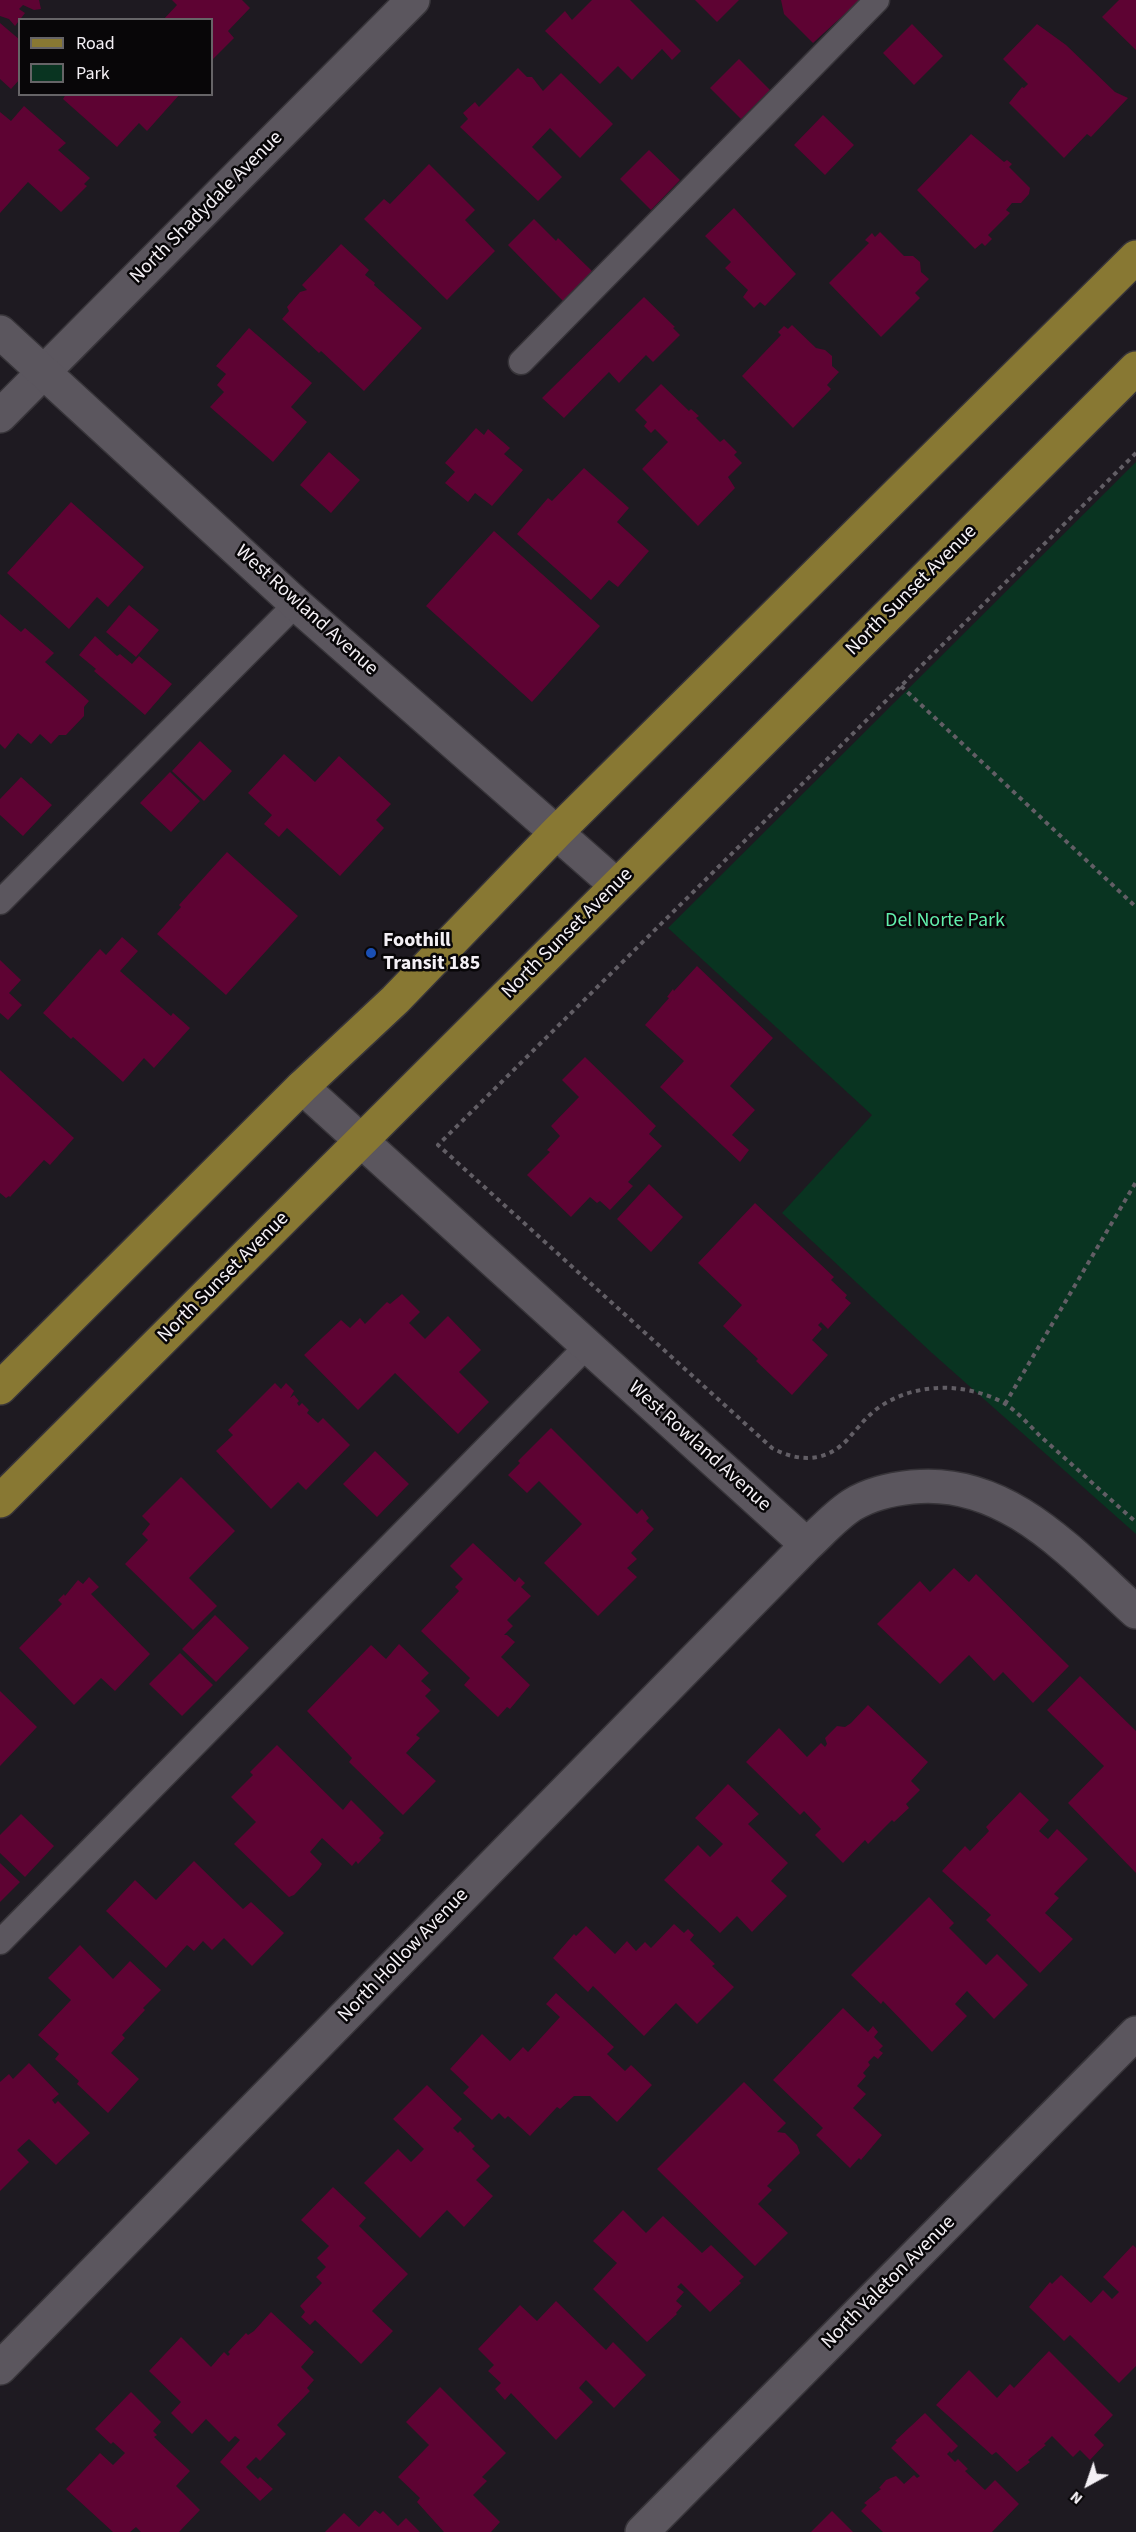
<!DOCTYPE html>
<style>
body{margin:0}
#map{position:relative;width:1136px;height:2532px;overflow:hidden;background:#1e1a21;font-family:"Source Sans 3",sans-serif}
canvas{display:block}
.legend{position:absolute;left:18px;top:18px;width:195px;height:78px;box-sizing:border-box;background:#080608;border:2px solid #666467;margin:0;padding:8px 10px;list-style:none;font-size:18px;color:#f4f0f5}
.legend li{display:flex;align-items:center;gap:12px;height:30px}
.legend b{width:30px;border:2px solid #666467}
.north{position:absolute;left:1058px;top:2454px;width:60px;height:60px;-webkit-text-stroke:4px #080608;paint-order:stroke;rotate:220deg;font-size:16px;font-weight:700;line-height:24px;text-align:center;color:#f4f0f5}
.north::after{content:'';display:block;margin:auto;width:21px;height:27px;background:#f4f0f5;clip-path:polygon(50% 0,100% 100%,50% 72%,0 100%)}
</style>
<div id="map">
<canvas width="1136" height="2532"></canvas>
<ul class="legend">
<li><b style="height:8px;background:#887833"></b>Road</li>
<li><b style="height:16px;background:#093421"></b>Park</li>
</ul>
<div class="north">N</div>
</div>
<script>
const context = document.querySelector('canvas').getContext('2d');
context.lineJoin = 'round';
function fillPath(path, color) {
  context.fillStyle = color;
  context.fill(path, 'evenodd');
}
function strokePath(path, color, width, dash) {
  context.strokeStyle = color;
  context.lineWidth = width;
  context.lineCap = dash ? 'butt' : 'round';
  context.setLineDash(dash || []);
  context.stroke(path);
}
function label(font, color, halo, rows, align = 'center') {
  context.font = font + ' "Source Sans 3",sans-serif';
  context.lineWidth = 5;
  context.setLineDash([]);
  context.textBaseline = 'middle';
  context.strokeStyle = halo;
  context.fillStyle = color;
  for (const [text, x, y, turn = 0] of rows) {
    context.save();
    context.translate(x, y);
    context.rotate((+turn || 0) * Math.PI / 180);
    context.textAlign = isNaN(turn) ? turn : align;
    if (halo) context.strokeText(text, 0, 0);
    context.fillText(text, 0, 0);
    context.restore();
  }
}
fillPath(new Path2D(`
 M 1136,462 L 1136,1534 L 932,1353 L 782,1213 L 872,1115 L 668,928 Z`), '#093421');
fillPath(new Path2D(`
 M 0,0 L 39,0 L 41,9 L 34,10 L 23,5 L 19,9 L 25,13 L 15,26 L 9,19 L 0,16 Z
 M 172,0 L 242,0 L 250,8 L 228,31 L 234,38 L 212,60 L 212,20 L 163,20 L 177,5 Z
 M 592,0 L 630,0 L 681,51 L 672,60 L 662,49 L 632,80 L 618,66 L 600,84 L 545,31 L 565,11 L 572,20 Z
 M 695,0 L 739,0 L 717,22 Z
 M 781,0 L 860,0 L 813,43 L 784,14 Z
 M 1119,0 L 1136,0 L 1136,50 L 1102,17 Z
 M 0,23 L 20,40 L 20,79 L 11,89 L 0,79 Z
 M 912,24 L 943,56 L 914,85 L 883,53 Z
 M 1037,24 L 1066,45 L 1115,92 L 1128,98 L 1091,137 L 1087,134 L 1064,158 L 1009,103 L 1022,87 L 1024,88 L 1028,84 L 1003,59 Z
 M 739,59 L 770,90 L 741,119 L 710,88 Z
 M 518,68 L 527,77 L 532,77 L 543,91 L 561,73 L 613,124 L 580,158 L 550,128 L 532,147 L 562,177 L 538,201 L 460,127 L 468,119 L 463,113 L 475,102 L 479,107 Z
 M 66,94 L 180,94 L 147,131 L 139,123 L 117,147 L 63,99 Z
 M 24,106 L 66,143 L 58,150 L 90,178 L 84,184 L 87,186 L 61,212 L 28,182 L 0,213 L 0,112 L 11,121 Z
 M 823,115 L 854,145 L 825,175 L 794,145 Z
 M 971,134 L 1004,162 L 1007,160 L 1012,164 L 1009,167 L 1030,188 L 1029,194 L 1021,203 L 1012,203 L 1006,210 L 1010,213 L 988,235 L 992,239 L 985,246 L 982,243 L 975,249 L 917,190 Z
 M 649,150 L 680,180 L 651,210 L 620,179 Z
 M 429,164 L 475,210 L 465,220 L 495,251 L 447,300 L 364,219 L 384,199 L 390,204 Z
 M 734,208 L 796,274 L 765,306 L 760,302 L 754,308 L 743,297 L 748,290 L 725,268 L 731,262 L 705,236 Z
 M 534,219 L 556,241 L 558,238 L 592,271 L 563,301 L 508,245 Z
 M 880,232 L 904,256 L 913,256 L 920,262 L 921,272 L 929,279 L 915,293 L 920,298 L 881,337 L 829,283 L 869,243 L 865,240 L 872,233 L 875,237 Z
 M 341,244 L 369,270 L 365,275 L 375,283 L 374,285 L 422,328 L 364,391 L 321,351 L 319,353 L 282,319 L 289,311 L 287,307 L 300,292 L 307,290 L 302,285 Z
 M 644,297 L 675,327 L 673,328 L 680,335 L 653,362 L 646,355 L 619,383 L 609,372 L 564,418 L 542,398 Z
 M 792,325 L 816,348 L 825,350 L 832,356 L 832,366 L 839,372 L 827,385 L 831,389 L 793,428 L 742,376 L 781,335 L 778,332 L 784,326 L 788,329 Z
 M 249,328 L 312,383 L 291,407 L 307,422 L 273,462 L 210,407 L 224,392 L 217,385 L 226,374 L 216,366 Z
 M 661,384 L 689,411 L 691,409 L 699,416 L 696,418 L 720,442 L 724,439 L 737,452 L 734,455 L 742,463 L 728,477 L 735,488 L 698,526 L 642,469 L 668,442 L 655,429 L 651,433 L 644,426 L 647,422 L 635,410 Z
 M 476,428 L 484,435 L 488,429 L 510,448 L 504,454 L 523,470 L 492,506 L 475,493 L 468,502 L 445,483 L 455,472 L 445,463 Z
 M 329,452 L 360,480 L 331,513 L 300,485 Z
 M 584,468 L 629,508 L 617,522 L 649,551 L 618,587 L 609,580 L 591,600 L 517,534 L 548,498 L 552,501 Z
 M 71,502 L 144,567 L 108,607 L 97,597 L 69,629 L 7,573 Z
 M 494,531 L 600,626 L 532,702 L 426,606 Z
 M 129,605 L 159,630 L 136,657 L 106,632 Z
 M 0,614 L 21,632 L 25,628 L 54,653 L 45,662 L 89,701 L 84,707 L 84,716 L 66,735 L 59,735 L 51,744 L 40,734 L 31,744 L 18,733 L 5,749 L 0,744 Z
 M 95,636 L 117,656 L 120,654 L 132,664 L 139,656 L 172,684 L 145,715 L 94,671 L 96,669 L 79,655 Z
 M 200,741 L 232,771 L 204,801 L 172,771 Z
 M 284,754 L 315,782 L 339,756 L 391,804 L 376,820 L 384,828 L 340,876 L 287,828 L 279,837 L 264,824 L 272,815 L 248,793 Z
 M 170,772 L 200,801 L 171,832 L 140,803 Z
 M 21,777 L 52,805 L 23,836 L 0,815 L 0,799 Z
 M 227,852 L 298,916 L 226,995 L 157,934 L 181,907 L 179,905 Z
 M 122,937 L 138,951 L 120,971 L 171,1016 L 173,1013 L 190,1028 L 154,1068 L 144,1058 L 123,1082 L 73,1037 L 71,1039 L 43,1013 L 100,949 L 106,955 Z
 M 0,960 L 21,980 L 9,993 L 22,1005 L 8,1020 L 0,1013 Z
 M 697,966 L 773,1038 L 730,1086 L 755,1110 L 732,1135 L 749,1150 L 740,1162 L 660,1087 L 684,1061 L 645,1025 L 669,998 L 667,997 L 673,989 L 674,991 Z
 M 585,1057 L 656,1126 L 649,1134 L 662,1146 L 628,1182 L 633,1186 L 610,1210 L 600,1201 L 597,1203 L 590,1197 L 571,1217 L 527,1175 L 550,1152 L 547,1150 L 560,1136 L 551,1126 L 579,1097 L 562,1080 Z
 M 0,1070 L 74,1138 L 50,1165 L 44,1160 L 10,1197 L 9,1196 L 6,1198 L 0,1193 Z
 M 649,1184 L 683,1217 L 651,1252 L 617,1219 Z
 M 755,1203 L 834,1277 L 831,1280 L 847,1295 L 845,1298 L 851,1303 L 828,1329 L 821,1322 L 818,1325 L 822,1329 L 812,1340 L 828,1355 L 792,1395 L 756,1361 L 758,1359 L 723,1326 L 742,1305 L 698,1263 Z
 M 402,1294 L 420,1312 L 409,1323 L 425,1339 L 448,1316 L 481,1350 L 459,1372 L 489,1402 L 458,1434 L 395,1373 L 358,1410 L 304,1355 L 341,1320 L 350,1328 L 360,1318 L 365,1324 L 387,1302 L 390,1304 Z
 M 275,1383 L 281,1389 L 286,1383 L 294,1391 L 290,1398 L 294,1395 L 299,1401 L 297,1403 L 299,1406 L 302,1403 L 309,1410 L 307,1413 L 318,1423 L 323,1418 L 350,1445 L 306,1490 L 298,1482 L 271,1509 L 216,1451 L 233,1435 L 228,1430 Z
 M 551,1428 L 637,1514 L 642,1509 L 649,1518 L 646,1521 L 654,1529 L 631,1553 L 637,1559 L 627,1568 L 637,1577 L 598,1616 L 544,1563 L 582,1524 L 539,1481 L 527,1493 L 508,1475 L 520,1463 L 518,1461 Z
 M 375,1451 L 409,1484 L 377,1517 L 343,1484 Z
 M 181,1477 L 235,1531 L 189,1578 L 217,1606 L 193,1630 L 125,1564 L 148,1540 L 142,1534 L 150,1524 L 142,1516 Z
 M 473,1543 L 515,1582 L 519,1577 L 525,1583 L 521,1587 L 531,1596 L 507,1620 L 513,1626 L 504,1635 L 507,1635 L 515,1642 L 501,1657 L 530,1685 L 510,1709 L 507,1707 L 498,1717 L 464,1685 L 470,1678 L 421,1631 L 459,1591 L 455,1587 L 463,1579 L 450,1566 Z
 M 954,1568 L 969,1582 L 976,1574 L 1069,1666 L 1033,1703 L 1003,1672 L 994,1681 L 969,1655 L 940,1684 L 877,1624 L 920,1581 L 930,1592 Z
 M 89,1577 L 99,1587 L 91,1594 L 150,1654 L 115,1691 L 101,1678 L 74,1705 L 19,1648 L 62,1604 L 58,1600 L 64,1594 L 65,1596 L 78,1580 L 83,1584 Z
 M 215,1615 L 249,1648 L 216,1682 L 182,1649 Z
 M 399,1644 L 429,1673 L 421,1681 L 431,1690 L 425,1696 L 440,1711 L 416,1735 L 420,1738 L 406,1753 L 436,1781 L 403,1815 L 349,1762 L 352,1758 L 307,1711 L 371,1645 L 386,1659 Z
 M 180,1653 L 213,1685 L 182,1716 L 149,1684 Z
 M 1080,1676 L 1136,1731 L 1136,1873 L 1068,1803 L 1104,1766 L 1047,1710 Z
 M 0,1691 L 37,1727 L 0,1766 Z
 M 868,1705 L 928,1762 L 911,1781 L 920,1790 L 906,1804 L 909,1808 L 894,1822 L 892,1820 L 868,1844 L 865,1840 L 843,1863 L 815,1835 L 821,1829 L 804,1811 L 800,1815 L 746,1762 L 779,1728 L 807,1757 L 821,1743 L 825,1747 L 827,1744 L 825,1738 L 837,1726 L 845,1727 L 851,1723 Z
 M 277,1745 L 343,1810 L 351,1800 L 384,1833 L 379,1838 L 381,1840 L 358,1864 L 356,1861 L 352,1866 L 322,1838 L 310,1852 L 322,1864 L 319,1869 L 294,1895 L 289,1897 L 234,1844 L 256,1822 L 231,1797 L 253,1775 L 250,1772 Z
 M 728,1784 L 759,1814 L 748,1824 L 788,1863 L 771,1881 L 787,1896 L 752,1932 L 737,1916 L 720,1933 L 664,1880 L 698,1845 L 710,1857 L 723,1844 L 695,1818 Z
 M 1020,1792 L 1049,1820 L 1039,1831 L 1048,1839 L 1057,1829 L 1088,1859 L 1054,1894 L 1059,1898 L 1045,1913 L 1073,1939 L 1040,1973 L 986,1920 L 991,1915 L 942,1871 L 965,1846 L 970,1851 L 989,1831 L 986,1827 Z
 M 21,1814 L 54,1846 L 25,1877 L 0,1853 L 0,1835 Z
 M 194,1861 L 243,1909 L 251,1902 L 284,1933 L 252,1966 L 224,1938 L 212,1950 L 203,1941 L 194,1951 L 187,1945 L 166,1968 L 106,1911 L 135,1880 L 156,1900 Z
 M 0,1863 L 20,1882 L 0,1902 Z
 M 929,1897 L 954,1923 L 949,1928 L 986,1965 L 997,1954 L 1028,1985 L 994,2019 L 967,1991 L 955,2004 L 967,2016 L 932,2052 L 883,2001 L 881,2004 L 851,1975 Z
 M 674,1924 L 684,1933 L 688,1929 L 694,1935 L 690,1940 L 715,1964 L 712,1966 L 734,1987 L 697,2024 L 676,2003 L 644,2036 L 593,1986 L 588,1992 L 553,1958 L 574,1934 L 576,1936 L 586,1926 L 615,1954 L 627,1941 L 636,1951 L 645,1942 L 651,1948 Z
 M 80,1945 L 113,1979 L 130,1961 L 161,1990 L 143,2008 L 145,2010 L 122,2035 L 125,2038 L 111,2053 L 139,2079 L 108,2113 L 77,2084 L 79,2081 L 55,2059 L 59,2054 L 38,2035 L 71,2000 L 48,1978 Z
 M 556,1993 L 614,2047 L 607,2054 L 625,2071 L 631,2065 L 652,2085 L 617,2122 L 590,2096 L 574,2096 L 560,2109 L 557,2107 L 530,2136 L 508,2116 L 505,2119 L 499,2113 L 492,2120 L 463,2093 L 469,2087 L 450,2069 L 482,2034 L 510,2061 L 523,2047 L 528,2052 L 560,2017 L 546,2004 Z
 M 843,2008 L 868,2032 L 873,2026 L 878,2032 L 874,2037 L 883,2046 L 879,2050 L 883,2053 L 878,2059 L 874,2056 L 868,2062 L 870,2065 L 863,2073 L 866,2076 L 857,2086 L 866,2094 L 853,2108 L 882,2135 L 861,2160 L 859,2158 L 850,2168 L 816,2135 L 823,2128 L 773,2080 Z
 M 29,2063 L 59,2094 L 52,2100 L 55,2104 L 58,2101 L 90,2133 L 56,2165 L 29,2139 L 17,2150 L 29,2162 L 0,2191 L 0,2082 L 9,2074 L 13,2079 Z
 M 744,2082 L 786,2123 L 777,2132 L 785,2133 L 797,2145 L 800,2153 L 767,2186 L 772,2190 L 758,2204 L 788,2233 L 755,2266 L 657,2169 Z
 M 427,2085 L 462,2119 L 453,2128 L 458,2133 L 460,2131 L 475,2146 L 472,2149 L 490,2166 L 476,2180 L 493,2196 L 464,2227 L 447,2210 L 420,2238 L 364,2183 L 398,2149 L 411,2162 L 424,2149 L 393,2119 Z
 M 333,2187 L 366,2218 L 359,2226 L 408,2274 L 372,2311 L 393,2331 L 361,2364 L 315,2320 L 310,2325 L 301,2317 L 305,2312 L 300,2306 L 322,2283 L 316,2277 L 326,2267 L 317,2258 L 329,2246 L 301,2220 Z
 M 623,2210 L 646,2233 L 663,2216 L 702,2253 L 711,2245 L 744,2277 L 739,2281 L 741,2283 L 710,2312 L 681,2283 L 677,2287 L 684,2292 L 676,2301 L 682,2306 L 676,2313 L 677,2314 L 647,2342 L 593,2289 L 617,2263 L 593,2241 Z
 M 1133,2245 L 1136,2248 L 1136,2366 L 1119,2383 L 1070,2335 L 1064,2341 L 1029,2307 L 1050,2282 L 1052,2284 L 1061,2275 L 1091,2303 L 1103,2290 L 1112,2299 L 1119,2292 L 1103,2277 Z
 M 556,2301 L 606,2350 L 613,2342 L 646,2375 L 614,2408 L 586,2380 L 579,2388 L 593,2402 L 556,2440 L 511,2393 L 505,2400 L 495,2389 L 501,2383 L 488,2371 L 494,2365 L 478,2349 L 520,2305 L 537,2321 Z
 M 271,2312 L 314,2352 L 301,2367 L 314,2380 L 307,2388 L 310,2391 L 277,2425 L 286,2434 L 260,2461 L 256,2457 L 246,2467 L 258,2479 L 260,2477 L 273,2489 L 260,2501 L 220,2462 L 240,2440 L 235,2436 L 229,2442 L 206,2419 L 192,2434 L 171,2413 L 181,2402 L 149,2371 L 181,2337 L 211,2367 L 224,2352 L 228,2356 L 230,2354 L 228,2352 L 246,2333 L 248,2335 L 254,2331 Z
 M 1049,2351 L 1113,2415 L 1094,2435 L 1104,2445 L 1090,2460 L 1080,2450 L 1073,2457 L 1052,2436 L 1044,2444 L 1046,2445 L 1028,2460 L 1030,2462 L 1017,2472 L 996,2452 L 992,2455 L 936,2405 L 969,2370 L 997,2398 L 1010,2384 L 1014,2388 Z
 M 440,2387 L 506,2453 L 482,2477 L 487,2481 L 473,2495 L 500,2522 L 491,2532 L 444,2532 L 417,2502 L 420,2498 L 398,2477 L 429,2445 L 406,2422 Z
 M 131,2392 L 161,2422 L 153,2431 L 157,2435 L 154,2437 L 190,2471 L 176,2486 L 200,2510 L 179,2532 L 141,2532 L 136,2527 L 130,2532 L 113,2532 L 66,2489 L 100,2453 L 113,2465 L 125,2453 L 113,2442 L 111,2444 L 95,2429 Z
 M 925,2413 L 958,2446 L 951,2453 L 950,2451 L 947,2454 L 955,2462 L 958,2459 L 968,2469 L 965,2471 L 985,2490 L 995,2480 L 1019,2504 L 992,2532 L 883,2532 L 861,2511 L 867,2505 L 864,2503 L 881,2489 L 879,2488 L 886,2480 L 896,2476 L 904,2484 L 914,2475 L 917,2478 L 920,2476 L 891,2448 L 897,2442 L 895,2441 Z
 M 375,2510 L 380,2514 L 383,2511 L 398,2526 L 406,2518 L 420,2532 L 325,2532 L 344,2513 L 359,2527 Z
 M 832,2511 L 853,2532 L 811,2532 Z`), '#5e0333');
const service = new Path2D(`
 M 521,362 L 877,0
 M 0,902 L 296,604
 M 0,1942 L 587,1346`);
const minor = new Path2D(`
 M 0,416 L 413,0
 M 302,1087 L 807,1545
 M 0,2368 L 807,1545 C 821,1532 835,1516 852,1505 C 870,1494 891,1489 912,1487 C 1007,1477 1072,1554 1136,1612
 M 642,2532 L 1136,2033`);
const tertiary = new Path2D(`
 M 0,332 L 296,604 L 616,885`);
const primary = new Path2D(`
 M 0,1388 L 302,1087 L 395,1000 L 557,832 L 1136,257
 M 0,1501 L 1136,368`);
strokePath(service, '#373439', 27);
strokePath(minor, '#373439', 36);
strokePath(tertiary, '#373439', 36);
strokePath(primary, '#373439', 36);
strokePath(new Path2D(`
 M 1136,453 L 438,1145 L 772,1448 C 798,1462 825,1463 847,1440 C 857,1429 866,1417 878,1408 C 915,1382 965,1382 1004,1403 C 1017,1411 1030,1426 1041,1437 C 1073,1465 1104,1494 1136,1522
 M 901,686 L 1136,907
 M 1005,1404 L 1136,1182`), '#625e65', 4, [4.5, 4.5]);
strokePath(service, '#5b565e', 24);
strokePath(minor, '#5b565e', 33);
strokePath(tertiary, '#5b565e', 33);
strokePath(primary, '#887833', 33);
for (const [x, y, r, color] of [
 [371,953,6,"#1a4fb4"]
]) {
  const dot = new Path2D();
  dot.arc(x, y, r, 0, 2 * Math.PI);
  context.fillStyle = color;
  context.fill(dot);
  strokePath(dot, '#080608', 2);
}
label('20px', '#f4f0f5', '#080608', [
 ["North Shadydale Avenue",207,208,-45],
 ["North Sunset Avenue",912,591,-45],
 ["West Rowland Avenue",306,611,42],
 ["North Sunset Avenue",568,934,-45],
 ["North Sunset Avenue",224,1278,-45],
 ["West Rowland Avenue",699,1447,42],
 ["North Hollow Avenue",404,1956,-46],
 ["North Yaleton Avenue",889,2283,-45]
]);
label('20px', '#61eeab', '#080608', [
 ["Del Norte Park",945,922]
]);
label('bold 20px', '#f4f0f5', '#080608', [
 ["Foothill",383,942],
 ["Transit 185",383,965]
], 'left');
</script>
